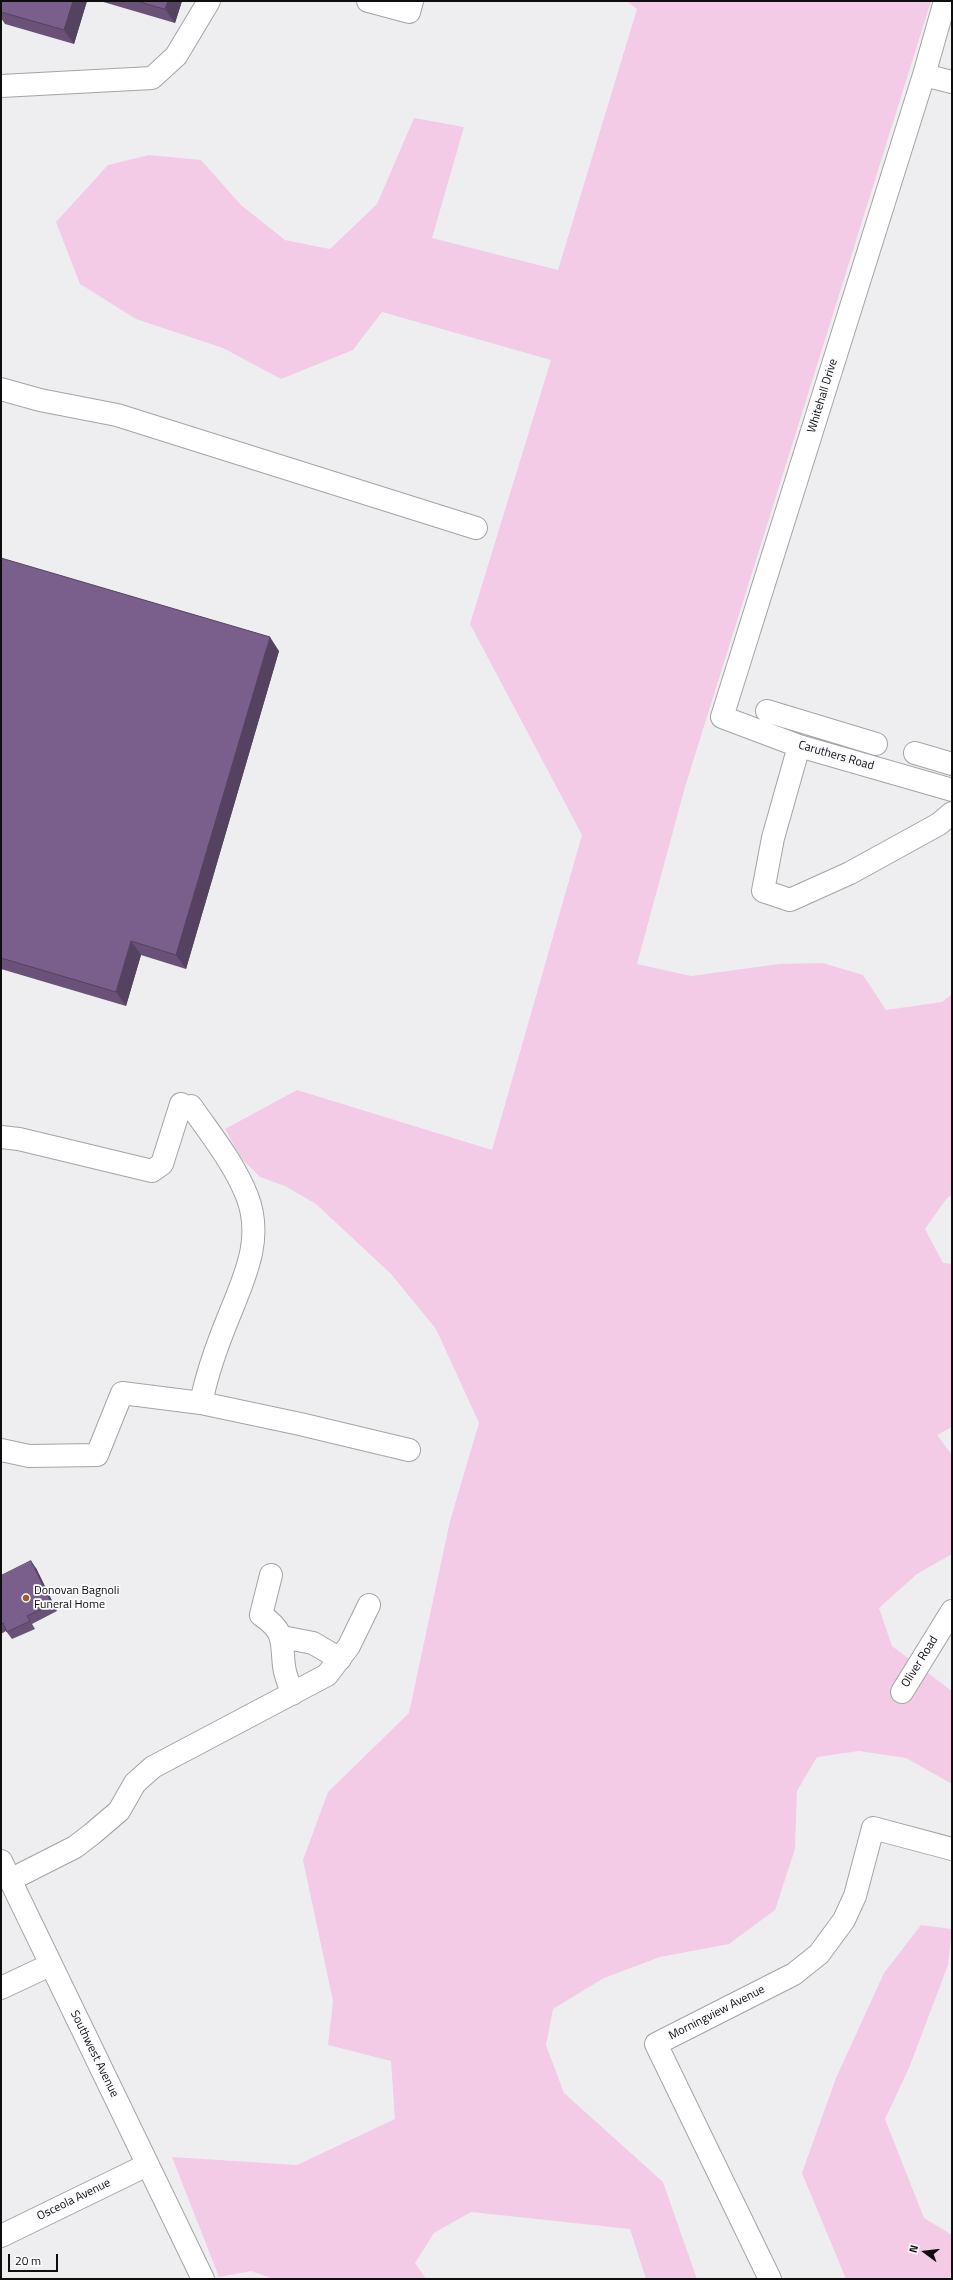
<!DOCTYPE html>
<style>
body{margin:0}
#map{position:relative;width:953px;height:2280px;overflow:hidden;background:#eeeef1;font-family:"Titillium Web",sans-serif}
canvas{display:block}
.frame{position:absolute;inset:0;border:2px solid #0e0e0f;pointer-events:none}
.north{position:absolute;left:905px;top:2232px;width:40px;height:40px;-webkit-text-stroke:3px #fbfbff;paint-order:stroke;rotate:285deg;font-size:11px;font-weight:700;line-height:16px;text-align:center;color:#0e0e0f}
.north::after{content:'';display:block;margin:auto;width:14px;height:18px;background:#0e0e0f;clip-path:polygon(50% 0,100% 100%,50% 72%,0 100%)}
.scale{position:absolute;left:8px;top:2254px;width:50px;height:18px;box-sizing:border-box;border:2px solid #0e0e0f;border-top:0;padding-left:5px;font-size:12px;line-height:14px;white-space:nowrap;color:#0e0e0f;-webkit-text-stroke:3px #fbfbff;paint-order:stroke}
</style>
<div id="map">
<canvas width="953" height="2280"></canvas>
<div class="frame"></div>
<div class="north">N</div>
<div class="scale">20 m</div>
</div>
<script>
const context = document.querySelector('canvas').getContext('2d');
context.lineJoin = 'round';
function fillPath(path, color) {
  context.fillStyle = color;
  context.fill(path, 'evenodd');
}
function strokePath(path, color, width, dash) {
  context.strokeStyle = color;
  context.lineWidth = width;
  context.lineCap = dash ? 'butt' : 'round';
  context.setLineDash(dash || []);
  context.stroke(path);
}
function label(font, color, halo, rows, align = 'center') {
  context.font = font + ' "Titillium Web",sans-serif';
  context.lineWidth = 3.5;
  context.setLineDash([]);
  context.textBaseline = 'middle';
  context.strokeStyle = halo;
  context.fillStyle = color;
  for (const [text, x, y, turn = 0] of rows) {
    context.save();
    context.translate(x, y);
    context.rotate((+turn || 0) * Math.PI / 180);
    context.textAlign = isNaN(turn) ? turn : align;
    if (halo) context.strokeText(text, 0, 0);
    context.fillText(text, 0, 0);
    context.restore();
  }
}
fillPath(new Path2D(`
 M 626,1 L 931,1 L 685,787 L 637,964 L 691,976 L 779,964 L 823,963 L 863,975 L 886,1010 L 942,1002 L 952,994 L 952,1195 L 947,1198 L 925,1229 L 943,1263 L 952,1264 L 952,1427 L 937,1435 L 952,1455 L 952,1554 L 917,1574 L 879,1608 L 892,1646 L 952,1691 L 952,1784 L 906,1758 L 859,1751 L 817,1757 L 797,1791 L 795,1849 L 775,1910 L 729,1944 L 660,1957 L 604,1978 L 553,2009 L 546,2045 L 564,2093 L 663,2182 L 697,2279 L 646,2279 L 630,2229 L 471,2212 L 434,2233 L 415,2263 L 426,2279 L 274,2279 L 251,2271 L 219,2277 L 172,2157 L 297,2165 L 395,2119 L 391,2061 L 328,2045 L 333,2001 L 303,1860 L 328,1792 L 409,1713 L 450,1521 L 479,1423 L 436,1329 L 391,1274 L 316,1204 L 285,1186 L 260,1177 L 241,1158 L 225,1129 L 297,1090 L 492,1150 L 582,835 L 470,624 L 551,360 L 382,312 L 353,350 L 281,379 L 223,348 L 136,319 L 80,284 L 56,222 L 108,165 L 149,155 L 201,160 L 241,205 L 285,240 L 330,249 L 377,204 L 414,118 L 464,127 L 432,238 L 558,270 L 637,9 Z
 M 921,1925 L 952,1929 L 948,1965 L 909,2068 L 885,2119 L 924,2218 L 952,2235 L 952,2279 L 846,2279 L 802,2173 L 836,2078 L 884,1973 Z`), '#f3cbe6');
const minor = new Path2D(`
 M 368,1 L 409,12 L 412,1
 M 945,1 L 924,75 L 722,717 L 799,746 L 952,790
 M 924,75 L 952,82
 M 1,86 L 152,78 L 176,56 L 209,1
 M 1,389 L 40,400 L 117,415 L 476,528
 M 767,711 L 876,744
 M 799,746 L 773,838 L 763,891 L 790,900 L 850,873 L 939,824 L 952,813
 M 915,753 L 952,764
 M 191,1106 C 211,1135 234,1163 247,1196 C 264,1239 244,1278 229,1316 C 217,1345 207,1373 201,1403
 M 1,1137 L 19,1139 L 152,1171 L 162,1164 L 181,1104
 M 1,1450 L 29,1456 L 97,1455 L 122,1393 L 201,1403 L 300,1424 L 409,1450
 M 271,1575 L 261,1615 C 286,1632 281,1641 284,1666 C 285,1676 290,1685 292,1694
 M 282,1637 L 313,1643 L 340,1659
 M 902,1692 L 952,1611
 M 1,1861 L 203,2279
 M 10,1880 L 75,1847 L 92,1834 L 119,1811 L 135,1783 L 153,1767 L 327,1675 L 349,1646 L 369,1605
 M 1,1988 L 50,1965
 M 1,2236 L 147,2165
 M 770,2279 L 656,2044 L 794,1974 L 819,1954 L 844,1920 L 855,1896 L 873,1828 L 952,1849`);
strokePath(minor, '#a4a4a7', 24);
strokePath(minor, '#fff', 22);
fillPath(new Path2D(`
 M 1,1 L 87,1 L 74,44 L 5,24 L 1,18 Z
 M 100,1 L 182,1 L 175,23 Z
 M 1,558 L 279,651 L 186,969 L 141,955 L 126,1006 L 1,969 Z
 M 36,1568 L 57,1611 L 32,1624 L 35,1629 L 12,1639 L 6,1631 L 1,1634 L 1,1576 Z`), '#695178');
fillPath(new Path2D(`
 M 73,1 L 87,1 L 74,44 L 64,30 Z
 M 168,1 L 182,1 L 175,23 L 165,9 Z
 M 270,637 L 279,651 L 186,969 L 176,955 Z
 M 131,941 L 141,955 L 126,1006 L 116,992 Z
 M 31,1561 L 36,1568 L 57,1611 L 52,1604 Z`), '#554261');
const building = new Path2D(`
 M 1,1 L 73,1 L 64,30 L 1,12 Z
 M 137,1 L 168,1 L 165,9 Z
 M 1,558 L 270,637 L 176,955 L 131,941 L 116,992 L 1,958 Z
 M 31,1561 L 52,1604 L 27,1616 L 30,1621 L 7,1632 L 3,1623 L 1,1624 L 1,1576 Z`);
fillPath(building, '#7a5e8b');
strokePath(building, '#554261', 1);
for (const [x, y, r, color] of [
 [26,1598,4,"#9f5f29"]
]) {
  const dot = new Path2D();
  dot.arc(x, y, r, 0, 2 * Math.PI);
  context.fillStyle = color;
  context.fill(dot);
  strokePath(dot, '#fbfbff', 1.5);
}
label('12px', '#0e0e0f', '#fbfbff', [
 ["Whitehall Drive",823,396,-73],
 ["Caruthers Road",836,756,16],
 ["Oliver Road",920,1662,-58],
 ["Morningview Avenue",717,2013,-27],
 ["Southwest Avenue",94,2054,64],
 ["Osceola Avenue",74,2200,-26]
]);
label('12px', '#0e0e0f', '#fbfbff', [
 ["Donovan Bagnoli",34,1591],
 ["Funeral Home",34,1605]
], 'left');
</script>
